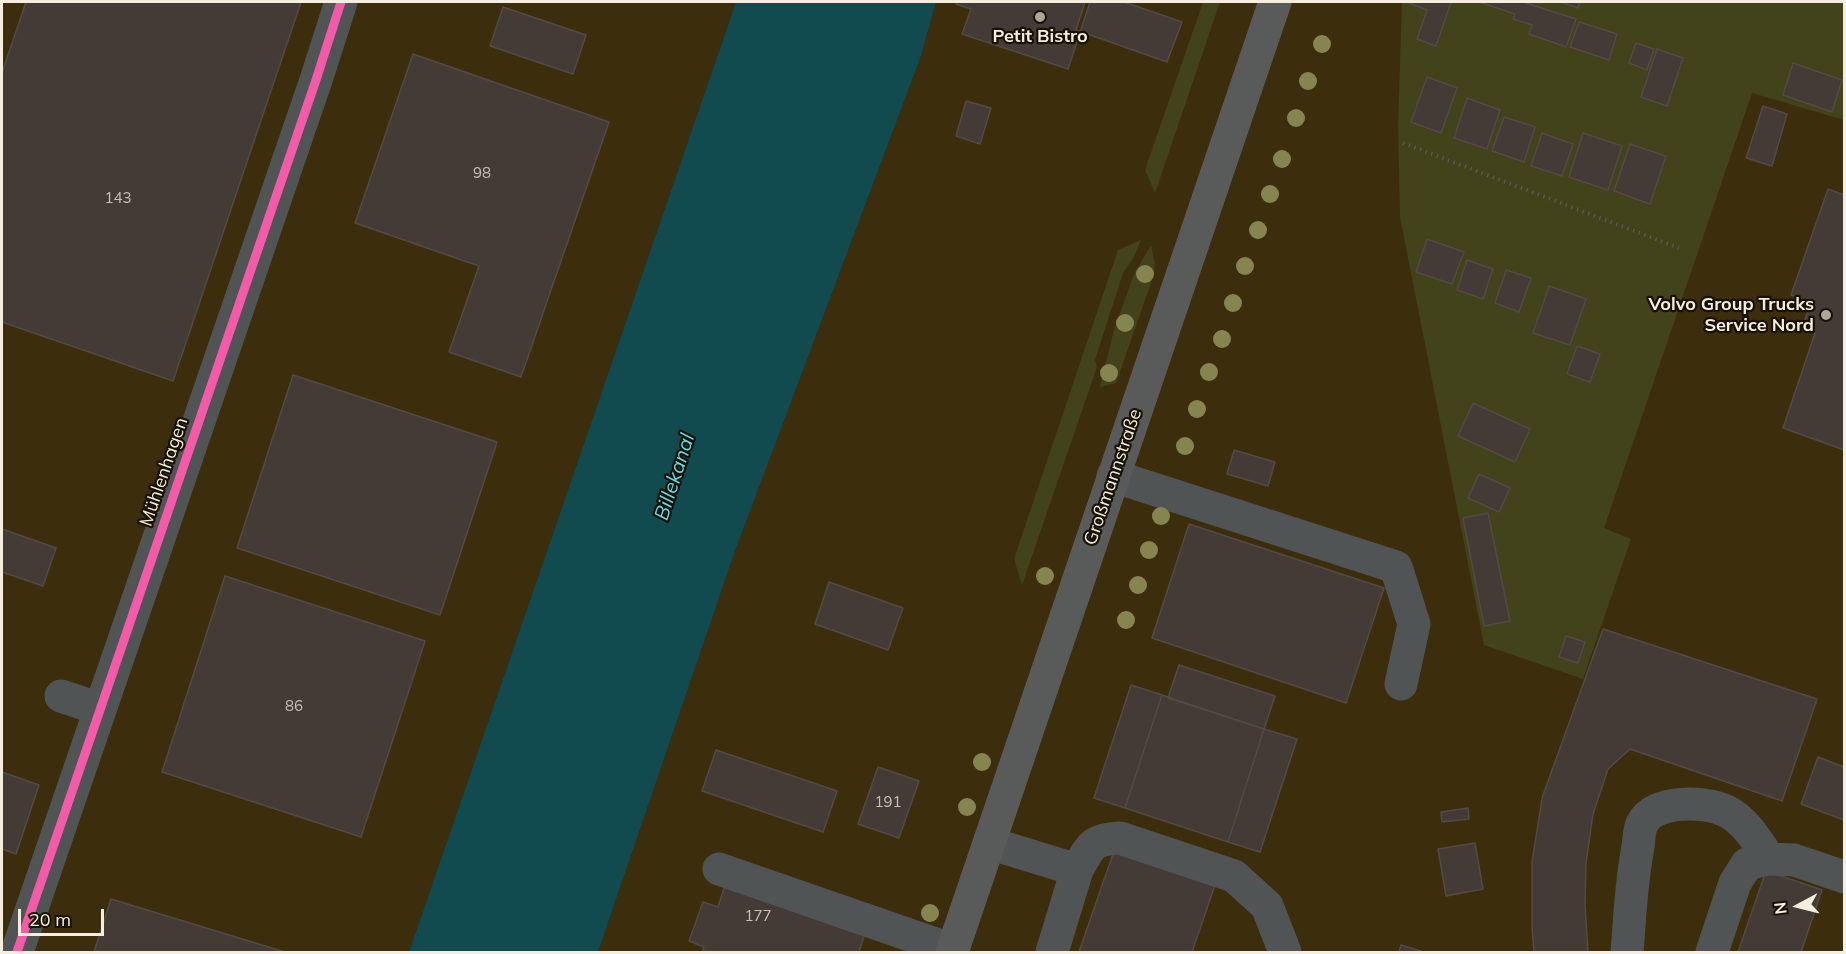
<!DOCTYPE html>
<meta charset="utf-8">
<style>
body{margin:0}
#map{position:relative;width:1846px;height:954px;overflow:hidden;background:#2b2415;font-family:Mulish,sans-serif}
canvas{display:block}
.frame{position:absolute;inset:0;border:3px solid #f5eddd;pointer-events:none}
.north{position:absolute;left:1768px;top:876px;width:60px;height:60px;-webkit-text-stroke:4px #171106;paint-order:stroke;rotate:263deg;font-size:16px;font-weight:700;line-height:24px;text-align:center;color:#f5eddd}
.north::after{content:'';display:block;margin:auto;width:21px;height:27px;background:#f5eddd;clip-path:polygon(50% 0,100% 100%,50% 72%,0 100%)}
.scale{position:absolute;left:18px;top:909px;width:86px;height:27px;box-sizing:border-box;border:3px solid #f5eddd;border-top:0;padding-left:8px;font-size:18px;line-height:21px;white-space:nowrap;color:#f5eddd;-webkit-text-stroke:4px #171106;paint-order:stroke}
</style>
<div id="map">
<canvas width="1846" height="954"></canvas>
<div class="frame"></div>
<div class="north">N</div>
<div class="scale">20 m</div>
</div>
<script>
const context = document.querySelector('canvas').getContext('2d');
context.lineJoin = 'round';
function fillPath(path, color) {
  context.fillStyle = color;
  context.fill(path, 'evenodd');
}
function strokePath(path, color, width, dash) {
  context.strokeStyle = color;
  context.lineWidth = width;
  context.lineCap = dash ? 'butt' : 'round';
  context.setLineDash(dash || []);
  context.stroke(path);
}
function label(font, color, halo, rows, align = 'center') {
  context.font = font + ' Mulish,sans-serif';
  context.lineWidth = 4.5;
  context.setLineDash([]);
  context.textBaseline = 'middle';
  context.strokeStyle = halo;
  context.fillStyle = color;
  for (const [text, x, y, turn = 0] of rows) {
    context.save();
    context.translate(x, y);
    context.rotate((+turn || 0) * Math.PI / 180);
    context.textAlign = isNaN(turn) ? turn : align;
    if (halo) context.strokeText(text, 0, 0);
    context.fillText(text, 0, 0);
    context.restore();
  }
}
fillPath(new Path2D(`
 M 2,2 L 736,2 L 409,952 L 2,952 Z
 M 936,2 L 1844,2 L 1844,952 L 598,952 L 735,551 L 920,59 Z`), '#3c2e0d');
fillPath(new Path2D(`
 M 1203,2 L 1220,2 L 1155,193 L 1145,170 Z
 M 1402,2 L 1844,2 L 1844,120 L 1752,93 L 1604,528 L 1631,539 L 1583,679 L 1484,645 L 1400,217 L 1398,126 Z
 M 1141,240 L 1134,257 L 1123,273 L 1095,360 L 1097,367 L 1022,585 L 1014,559 L 1118,250 Z
 M 1151,245 L 1155,265 L 1151,283 L 1116,383 L 1100,387 L 1114,330 L 1134,274 Z`), '#42421b');
fillPath(new Path2D(`
 M 736,2 L 936,2 L 920,59 L 735,551 L 598,952 L 409,952 Z`), '#114b50');
const building = new Path2D(`
 M 26,2 L 301,2 L 173,381 L 2,322 L 2,73 Z
 M 957,2 L 1090,2 L 1068,69 L 962,34 L 971,9 L 956,4 Z
 M 1085,2 L 1124,2 L 1182,22 L 1167,62 L 1076,30 Z
 M 1407,2 L 1451,2 L 1436,46 L 1417,39 L 1427,10 Z
 M 1479,2 L 1523,2 L 1576,19 L 1566,47 L 1529,34 L 1532,25 L 1513,19 L 1515,14 Z
 M 1560,2 L 1580,2 L 1578,8 Z
 M 503,7 L 586,35 L 573,74 L 490,46 Z
 M 1579,22 L 1617,34 L 1609,60 L 1570,47 Z
 M 1636,43 L 1654,49 L 1647,70 L 1629,63 Z
 M 1657,49 L 1683,58 L 1667,106 L 1641,97 Z
 M 413,54 L 609,122 L 521,377 L 449,352 L 479,266 L 355,223 Z
 M 1793,63 L 1842,80 L 1832,112 L 1783,95 Z
 M 1427,77 L 1457,88 L 1441,133 L 1411,122 Z
 M 1467,98 L 1500,110 L 1487,149 L 1454,138 Z
 M 966,101 L 991,108 L 980,144 L 956,136 Z
 M 1763,106 L 1787,114 L 1772,166 L 1746,158 Z
 M 1504,117 L 1535,127 L 1524,162 L 1492,151 Z
 M 1542,133 L 1573,144 L 1562,176 L 1531,166 Z
 M 1583,133 L 1622,146 L 1608,190 L 1569,177 Z
 M 1630,144 L 1666,156 L 1650,204 L 1614,191 Z
 M 1828,189 L 1844,195 L 1844,450 L 1783,428 L 1815,333 L 1802,328 L 1811,302 L 1791,295 Z
 M 1427,239 L 1464,252 L 1452,284 L 1416,272 Z
 M 1467,260 L 1493,269 L 1483,299 L 1457,290 Z
 M 1506,270 L 1531,278 L 1519,312 L 1495,303 Z
 M 1549,286 L 1586,299 L 1570,345 L 1533,333 Z
 M 1577,346 L 1600,354 L 1590,382 L 1567,374 Z
 M 293,375 L 497,442 L 440,615 L 237,548 Z
 M 1473,403 L 1530,429 L 1515,462 L 1458,436 Z
 M 1234,450 L 1275,462 L 1268,486 L 1227,474 Z
 M 1479,474 L 1510,488 L 1499,512 L 1468,498 Z
 M 1488,513 L 1510,621 L 1484,626 L 1463,518 Z
 M 1189,524 L 1384,588 L 1346,703 L 1152,638 Z
 M 2,529 L 56,548 L 43,586 L 2,572 Z
 M 225,576 L 425,641 L 361,837 L 162,772 Z
 M 829,582 L 903,608 L 888,650 L 815,624 Z
 M 1603,629 L 1817,699 L 1782,801 L 1630,749 L 1608,769 L 1593,814 L 1586,863 L 1585,905 L 1588,952 L 1534,952 L 1532,928 L 1532,863 L 1542,798 Z
 M 1566,636 L 1585,642 L 1578,663 L 1559,657 Z
 M 1179,665 L 1275,696 L 1264,729 L 1168,698 Z
 M 1131,685 L 1162,695 L 1125,808 L 1094,798 Z
 M 1162,695 L 1264,729 L 1228,842 L 1125,808 Z
 M 1264,729 L 1297,739 L 1260,852 L 1228,842 Z
 M 716,750 L 837,791 L 823,832 L 702,791 Z
 M 1818,757 L 1844,767 L 1844,820 L 1801,804 Z
 M 878,767 L 919,781 L 899,838 L 858,824 Z
 M 2,772 L 39,785 L 16,854 L 2,849 Z
 M 1468,808 L 1469,819 L 1442,822 L 1441,812 Z
 M 1475,843 L 1483,889 L 1446,896 L 1438,849 Z
 M 1114,851 L 1215,885 L 1192,952 L 1194,952 L 1079,952 Z
 M 1766,871 L 1822,890 L 1801,952 L 1738,952 Z
 M 725,885 L 865,933 L 859,952 L 702,952 L 704,947 L 689,941 L 703,902 L 718,907 Z
 M 111,899 L 285,952 L 94,952 Z
 M 1401,945 L 1424,952 L 1399,952 Z`);
fillPath(building, '#443b37');
strokePath(building, '#534a46', 1.5);
strokePath(new Path2D(`
 M 1403,143 L 1679,248`), '#575753', 4, [1.5, 4.5]);
strokePath(new Path2D(`
 M 1113,476 L 1396,567 L 1414,624 L 1401,684
 M 61,696 L 100,709
 M 989,843 L 1077,870 L 1052,952
 M 719,869 L 953,950
 M 1077,870 C 1090,847 1091,839 1120,838 L 1234,876 L 1267,906 L 1285,952
 M 17,952 L 316,80 L 341,2
 M 1627,952 C 1630,917 1631,882 1638,847 C 1639,840 1639,830 1642,824 C 1653,799 1706,801 1726,811 C 1745,820 1758,842 1769,859
 M 1712,952 L 1735,883 L 1747,864 L 1769,859 L 1794,860 L 1844,877`), '#515454', 33);
strokePath(new Path2D(`
 M 952,952 L 1275,2`), '#595b5a', 33);
strokePath(new Path2D(`
 M 17,952 L 316,80 L 341,2`), '#f35aa7', 9);
context.fillStyle = '#86844f';
for (const [x, y] of [
 [1322,44],
 [1308,81],
 [1296,118],
 [1282,159],
 [1270,194],
 [1258,230],
 [1245,266],
 [1145,274],
 [1233,303],
 [1125,323],
 [1222,339],
 [1209,372],
 [1109,373],
 [1197,409],
 [1185,446],
 [1161,516],
 [1149,550],
 [1045,576],
 [1138,585],
 [1126,620],
 [982,762],
 [967,807],
 [930,913]
]) {
  context.beginPath();
  context.arc(x, y, 9, 0, 2 * Math.PI);
  context.fill();
}
for (const [x, y, r, color] of [
 [1040,17,6,"#aea797"],
 [1826,315,6,"#aea797"]
]) {
  const dot = new Path2D();
  dot.arc(x, y, r, 0, 2 * Math.PI);
  context.fillStyle = color;
  context.fill(dot);
  strokePath(dot, '#171106', 2);
}
label('15px', '#c9c0b4', null, [
 ["98",482,173],
 ["143",118,198],
 ["86",294,706],
 ["191",888,802],
 ["177",758,916]
]);
label('bold 18px', '#f5eddd', '#171106', [
 ["Petit Bistro",1040,37],
 ["Volvo Group Trucks",1814,305,"right"],
 ["Service Nord",1814,326,"right"]
]);
label('18px', '#f5eddd', '#171106', [
 ["Mühlenhagen",164,472,-71],
 ["Großmannstraße",1113,477,-71]
]);
label('italic 20px', '#66dcea', '#171106', [
 ["Billekanal",675,477,-72]
]);
</script>
